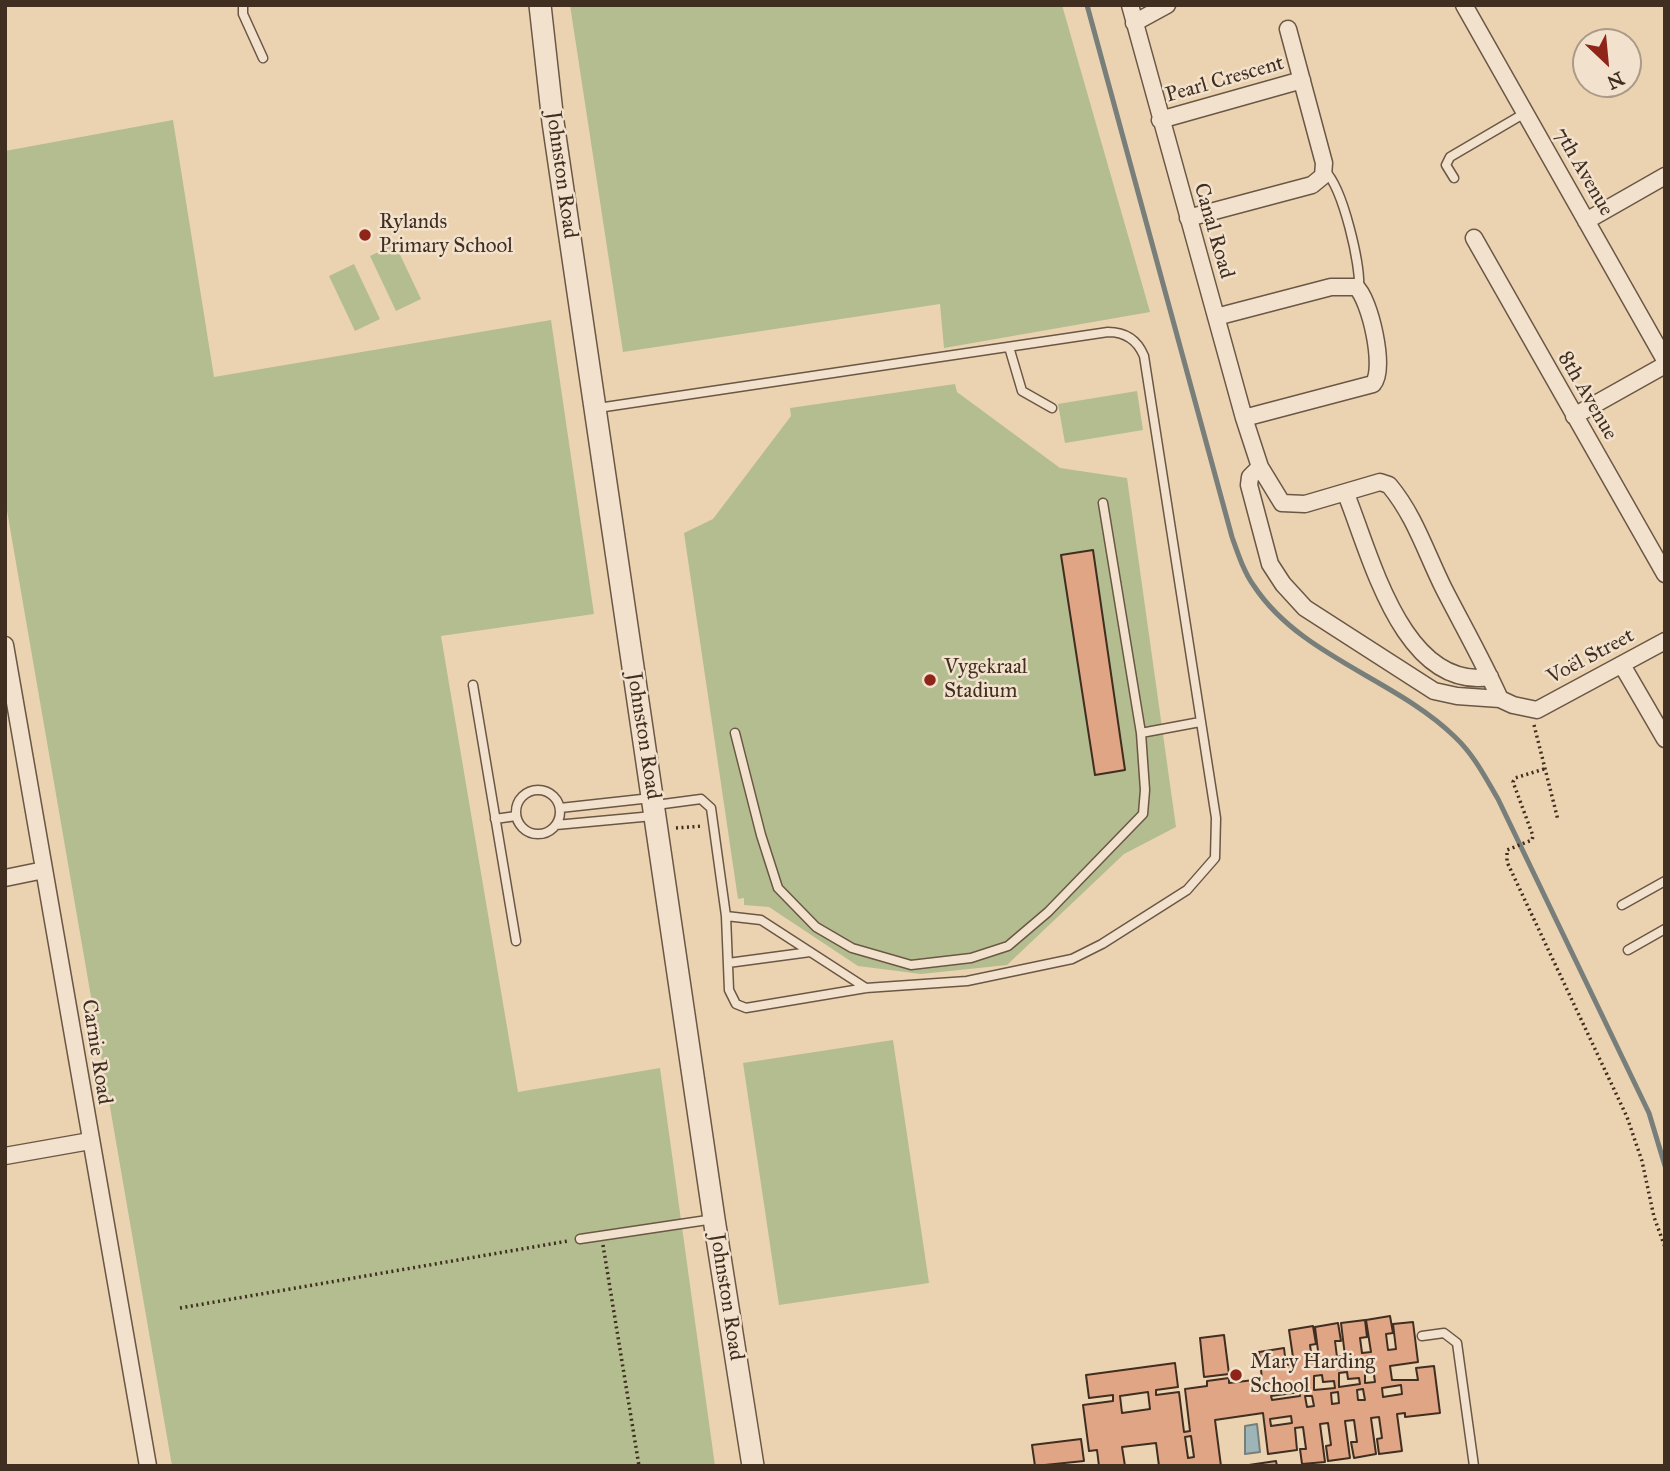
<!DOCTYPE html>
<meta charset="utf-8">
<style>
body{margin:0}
#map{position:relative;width:1670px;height:1471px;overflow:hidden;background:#ebd3b2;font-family:"IM FELL Great Primer",serif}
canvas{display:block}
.frame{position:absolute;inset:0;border:7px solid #402e21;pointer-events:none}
.north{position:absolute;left:1572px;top:28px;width:70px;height:70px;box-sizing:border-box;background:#f2e2cd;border:2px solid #ab9a88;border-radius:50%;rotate:154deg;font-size:19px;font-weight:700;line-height:28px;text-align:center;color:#402e21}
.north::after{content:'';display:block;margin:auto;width:24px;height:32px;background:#8f2418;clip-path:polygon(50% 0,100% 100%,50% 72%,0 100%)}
</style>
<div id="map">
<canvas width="1670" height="1471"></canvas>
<div class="frame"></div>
<div class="north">N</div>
</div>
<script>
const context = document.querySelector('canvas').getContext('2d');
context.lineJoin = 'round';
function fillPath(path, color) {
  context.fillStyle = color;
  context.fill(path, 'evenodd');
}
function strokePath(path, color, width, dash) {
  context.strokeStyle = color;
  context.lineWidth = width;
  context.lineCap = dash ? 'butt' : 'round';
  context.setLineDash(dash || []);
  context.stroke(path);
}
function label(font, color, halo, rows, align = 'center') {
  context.font = font + ' "IM FELL Great Primer",serif';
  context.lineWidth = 5;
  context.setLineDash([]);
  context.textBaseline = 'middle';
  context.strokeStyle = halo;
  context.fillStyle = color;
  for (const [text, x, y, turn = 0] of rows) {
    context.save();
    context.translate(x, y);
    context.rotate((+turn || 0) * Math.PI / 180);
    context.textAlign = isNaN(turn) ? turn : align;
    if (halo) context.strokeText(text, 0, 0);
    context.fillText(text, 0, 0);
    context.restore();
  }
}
fillPath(new Path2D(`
 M 570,5 L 1062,5 L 1150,312 L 944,348 L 940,304 L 623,352 Z
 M 173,120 L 214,377 L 551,320 L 594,614 L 441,636 L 518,1092 L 660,1068 L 715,1466 L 172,1466 L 5,499 L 5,151 Z
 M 395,244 L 421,299 L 396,311 L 370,256 Z
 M 354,264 L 380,319 L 355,331 L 329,276 Z
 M 955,384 L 957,392 L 1060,468 L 1127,478 L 1176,827 L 1124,854 L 1007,965 L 921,974 L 858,966 L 769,907 L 744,905 L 744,898 L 738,899 L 684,533 L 713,519 L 791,416 L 790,408 Z
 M 1137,391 L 1143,430 L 1065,443 L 1058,404 Z
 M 893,1040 L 929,1283 L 779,1305 L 743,1063 Z`), '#b3bd8f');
const water = new Path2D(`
 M 1257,1424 L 1260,1452 L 1245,1454 L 1245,1426 Z`);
fillPath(water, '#9db5b7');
strokePath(water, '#787f7b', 2);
strokePath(new Path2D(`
 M 1087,5 L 1232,537 C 1238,554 1244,572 1254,586 C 1301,657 1396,679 1455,737 C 1474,755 1485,777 1498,799 L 1649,1113 L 1665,1166`), '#787f7b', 5);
const building = new Path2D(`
 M 1093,550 L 1125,770 L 1095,775 L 1061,555 Z
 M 1390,1316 L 1393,1333 L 1386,1334 L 1388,1350 L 1396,1349 L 1393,1324 L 1413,1322 L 1418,1362 L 1390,1366 L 1392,1380 L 1418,1380 L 1416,1368 L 1434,1366 L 1440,1413 L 1405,1417 L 1405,1413 L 1397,1414 L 1402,1451 L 1379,1454 L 1377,1439 L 1382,1438 L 1379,1417 L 1371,1418 L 1376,1454 L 1354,1458 L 1351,1442 L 1357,1442 L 1354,1420 L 1345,1421 L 1350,1458 L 1328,1461 L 1326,1446 L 1331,1445 L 1328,1423 L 1320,1424 L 1325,1462 L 1302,1464 L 1300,1449 L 1306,1449 L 1303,1427 L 1295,1428 L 1297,1450 L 1268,1454 L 1263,1413 L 1215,1420 L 1221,1466 L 1159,1466 L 1156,1443 L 1122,1447 L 1125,1466 L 1099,1466 L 1097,1450 L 1089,1451 L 1083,1405 L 1113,1401 L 1113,1395 L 1089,1398 L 1086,1375 L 1175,1363 L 1178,1387 L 1156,1390 L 1156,1395 L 1179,1392 L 1184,1432 L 1190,1431 L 1185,1389 L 1207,1386 L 1207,1381 L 1229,1378 L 1229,1383 L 1262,1379 L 1259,1352 L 1284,1348 L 1286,1365 L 1294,1364 L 1289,1330 L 1313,1326 L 1316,1344 L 1310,1345 L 1312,1360 L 1319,1359 L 1315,1327 L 1338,1323 L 1341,1341 L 1335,1341 L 1337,1357 L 1345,1356 L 1341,1323 L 1365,1320 L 1367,1337 L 1360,1338 L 1362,1353 L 1371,1352 L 1366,1320 ZM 1373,1368 L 1375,1382 L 1365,1383 L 1365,1369 ZM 1347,1372 L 1348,1379 L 1359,1378 L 1360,1384 L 1339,1387 L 1339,1373 ZM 1322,1375 L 1323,1382 L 1334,1381 L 1335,1388 L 1314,1390 L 1314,1376 ZM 1401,1385 L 1402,1394 L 1383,1397 L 1382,1388 ZM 1363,1389 L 1365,1400 L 1358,1400 L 1357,1390 ZM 1148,1392 L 1150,1409 L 1122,1413 L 1120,1396 ZM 1300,1392 L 1300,1396 L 1272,1400 L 1271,1396 ZM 1338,1392 L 1339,1403 L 1332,1404 L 1331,1393 ZM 1305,1396 L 1312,1396 L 1314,1406 L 1307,1407 ZM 1291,1416 L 1292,1423 L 1271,1426 L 1270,1419 ZM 1191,1436 L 1194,1457 L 1188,1458 L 1185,1437 Z
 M 1224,1335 L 1229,1374 L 1204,1377 L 1200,1338 Z
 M 1081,1439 L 1084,1461 L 1035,1466 L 1032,1445 Z
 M 1276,1461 L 1277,1466 L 1242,1466 Z`);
fillPath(building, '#e0a585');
strokePath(building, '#402e21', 2);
const service = new Path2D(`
 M 243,5 L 243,14 L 263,58
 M 1325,171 C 1343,188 1361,265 1359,290
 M 1454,178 L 1446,165 L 1450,157 L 1525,113
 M 1009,347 L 1022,391 L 1052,408
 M 598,408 L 1108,332 C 1125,332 1137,339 1144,356 L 1216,818 L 1215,858 L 1187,890 L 1102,944 L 1072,959 L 967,981 L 866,988 L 746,1008 L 736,1004 L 729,990 L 726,916 L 711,808 L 701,799 L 656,805
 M 473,685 L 516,941
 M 735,733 L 761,835 L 778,888 L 816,927 L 852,948 L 911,965 L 971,958 L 1008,946 L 1048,912 L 1143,814 L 1145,790 L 1141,733 L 1103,503
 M 1141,733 L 1200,722
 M516 812a22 22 0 1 1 44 0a22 22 0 1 1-44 0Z
 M 560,808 L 651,798
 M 495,819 L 516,816
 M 556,825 L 653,816
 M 1622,905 L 1665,881
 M 726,916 L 761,920 L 866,988
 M 1628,950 L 1665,929
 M 728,963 L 810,952
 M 580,1239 L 714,1219
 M 1422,1336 L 1444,1333 L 1457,1343 L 1474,1466`);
const minor = new Path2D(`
 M 1130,5 L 1244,418 L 1260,467 L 1282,503 L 1305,504 L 1380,482 L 1389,485 C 1415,516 1426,553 1444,589 C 1463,626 1483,661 1500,699 L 1513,705 L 1537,710 L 1665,641
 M 1464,5 L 1665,360
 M 1134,23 L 1167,5
 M 1160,120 L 1302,80
 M 1188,218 L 1312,185 L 1323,176 L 1324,163 L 1288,29
 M 1586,221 L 1665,176
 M 1474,238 L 1665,574
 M 1216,317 L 1331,287 L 1356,287 C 1370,299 1386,369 1373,384 L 1244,418
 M 1574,416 L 1665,365
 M 1260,467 L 1250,477 L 1249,485 L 1270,564 L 1283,584 L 1305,608 L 1434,691 L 1457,696 L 1500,699
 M 1346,494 C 1371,556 1403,691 1490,677
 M 5,645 L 148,1466
 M 1622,665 L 1665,739
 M 5,878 L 44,870
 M 5,1156 L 90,1141`);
const tertiary = new Path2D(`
 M 540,5 L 553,122 L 714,1219 L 753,1466`);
strokePath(service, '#6b5745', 11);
strokePath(minor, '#6b5745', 19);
strokePath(tertiary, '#6b5745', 24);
strokePath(new Path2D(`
 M 1534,725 L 1558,820
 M 1544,769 L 1515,778 L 1513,782 L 1533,836 L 1532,840 L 1507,850 L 1507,862 L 1627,1117 L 1642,1161 L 1654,1217 L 1665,1247
 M 676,828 L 703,826
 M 603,1245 L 639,1466
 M 180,1308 L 568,1241`), '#402e21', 3.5, [2, 3.5]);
strokePath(service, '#f2e2cd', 8);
strokePath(minor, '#f2e2cd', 16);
strokePath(tertiary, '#f2e2cd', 21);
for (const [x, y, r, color] of [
 [365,235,7,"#8f2418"],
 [930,680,7,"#8f2418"],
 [1236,1375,7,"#8f2418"]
]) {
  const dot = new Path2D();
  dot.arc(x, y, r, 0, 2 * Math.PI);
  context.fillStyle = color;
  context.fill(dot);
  strokePath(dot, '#f2e2cd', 2.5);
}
label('21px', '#402e21', '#f2e2cd', [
 ["Pearl Crescent",1225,80,-16],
 ["7th Avenue",1583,172,60],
 ["Johnston Road",561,175,82],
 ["Canal Road",1213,231,74],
 ["8th Avenue",1587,396,60],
 ["Voël Street",1591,657,-28],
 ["Johnston Road",643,736,81],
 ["Carnie Road",96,1052,81],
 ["Johnston Road",726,1297,81]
]);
label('21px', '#402e21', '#f2e2cd', [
 ["Rylands",379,223],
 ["Primary School",379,247],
 ["Vygekraal",944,668],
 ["Stadium",944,692],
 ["Mary Harding",1250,1363],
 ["School",1250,1387]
], 'left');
</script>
